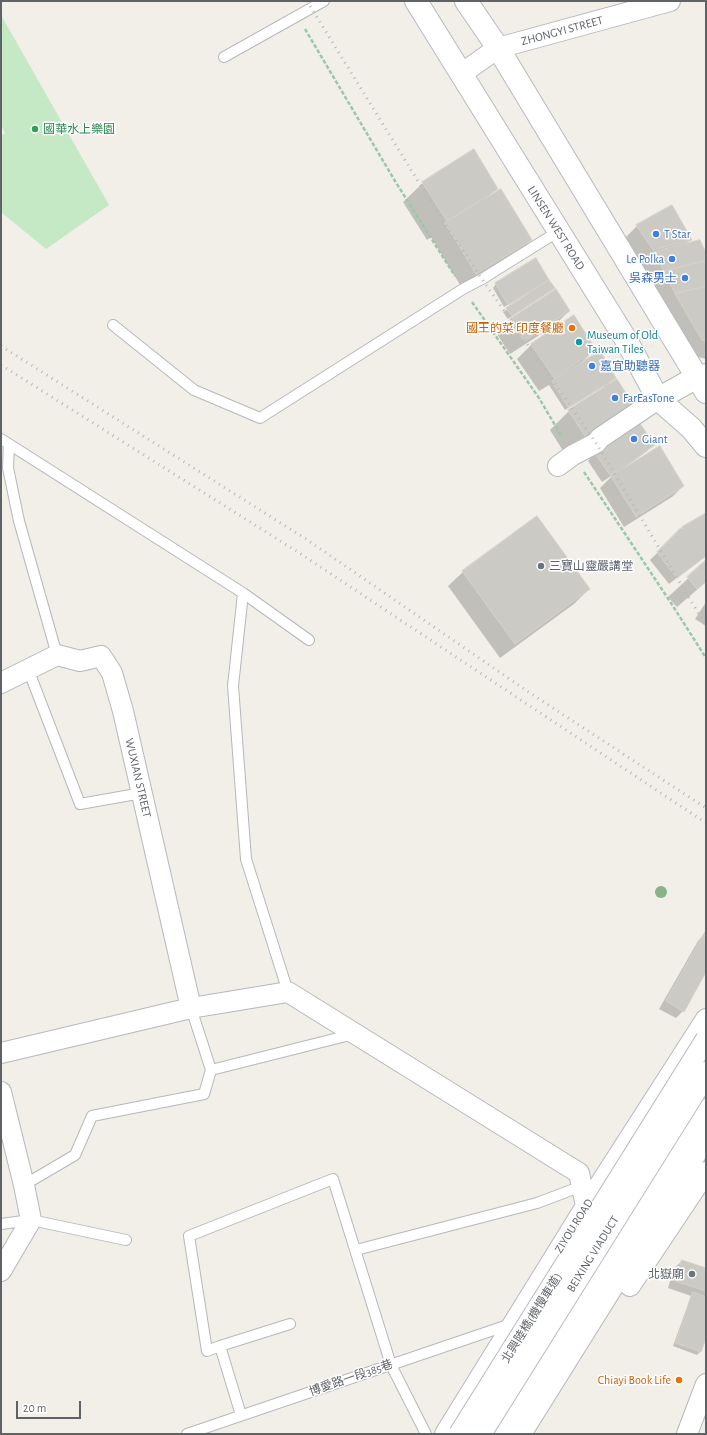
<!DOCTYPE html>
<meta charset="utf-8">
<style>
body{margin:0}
#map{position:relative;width:707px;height:1435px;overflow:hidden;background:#f1efe8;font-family:"Alegreya Sans",sans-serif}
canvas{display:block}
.frame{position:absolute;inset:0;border:2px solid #5f6368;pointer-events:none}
.scale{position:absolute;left:16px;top:1401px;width:65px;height:18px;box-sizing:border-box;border:2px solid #5f6368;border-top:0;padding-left:5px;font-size:12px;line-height:14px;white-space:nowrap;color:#5f6368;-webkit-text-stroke:3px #fff;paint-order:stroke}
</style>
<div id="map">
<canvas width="707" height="1435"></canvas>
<div class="frame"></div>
<div class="scale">20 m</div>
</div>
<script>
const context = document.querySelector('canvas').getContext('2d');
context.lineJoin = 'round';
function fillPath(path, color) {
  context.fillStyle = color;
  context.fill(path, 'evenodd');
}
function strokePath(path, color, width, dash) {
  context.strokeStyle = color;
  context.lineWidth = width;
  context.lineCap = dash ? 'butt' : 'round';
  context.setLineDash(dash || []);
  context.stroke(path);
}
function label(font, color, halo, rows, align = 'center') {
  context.font = font + ' "Alegreya Sans","Noto Sans TC",sans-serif';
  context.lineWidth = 3;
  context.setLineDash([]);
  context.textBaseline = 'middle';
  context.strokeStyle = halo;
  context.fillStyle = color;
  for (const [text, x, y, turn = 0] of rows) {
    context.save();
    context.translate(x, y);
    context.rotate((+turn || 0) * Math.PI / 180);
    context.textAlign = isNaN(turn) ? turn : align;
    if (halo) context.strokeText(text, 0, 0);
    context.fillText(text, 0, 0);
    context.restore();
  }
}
fillPath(new Path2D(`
 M 1,15 L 109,205 L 46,249 L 1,212 L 1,136 L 5,133 L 1,125 Z`), '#c5e8c5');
fillPath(new Path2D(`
 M 423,183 L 497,188 L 488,197 L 531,240 L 516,255 L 462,288 L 431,237 L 427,240 L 403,202 Z
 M 672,206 L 690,240 L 685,245 L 706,255 L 706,261 L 704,262 L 706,262 L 706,359 L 687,354 L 650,288 L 654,284 L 649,285 L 640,267 L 645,263 L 638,264 L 622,241 L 637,226 Z
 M 547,279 L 542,285 L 553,288 L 508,319 L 503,312 L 529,295 L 528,293 L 504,307 L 493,288 L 496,284 Z
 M 569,311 L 555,325 L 510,354 L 497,334 L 511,320 Z
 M 532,344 L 595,349 L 581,363 L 615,378 L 609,384 L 634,408 L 567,457 L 550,430 L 569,411 L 605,388 L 604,386 L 565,410 L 549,385 L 539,391 L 517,359 Z
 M 654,445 L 646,452 L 623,468 L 624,469 L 683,486 L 672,497 L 624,527 L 600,488 L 612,476 L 611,476 L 602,482 L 588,461 L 595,453 Z
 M 706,514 L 706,555 L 669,584 L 650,560 L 683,528 Z
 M 706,562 L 706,582 L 677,607 L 668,597 Z
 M 463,572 L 589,589 L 574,604 L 500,658 L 448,586 Z
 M 706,602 L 706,626 L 695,619 Z
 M 705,933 L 706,970 L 683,1011 L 676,1018 L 659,1009 L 698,941 Z
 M 682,1261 L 706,1269 L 706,1335 L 701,1351 L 697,1355 L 673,1346 L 691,1296 L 668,1288 L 674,1268 Z`), '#0003');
const building = new Path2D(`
 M 474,149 L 498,189 L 447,221 L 422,182 Z
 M 501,189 L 532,240 L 476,274 L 445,223 Z
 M 672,205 L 692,240 L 653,250 L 636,225 Z
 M 700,240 L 706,253 L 706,260 L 664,271 L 654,252 Z
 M 536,258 L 549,280 L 508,305 L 495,283 Z
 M 706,261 L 706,286 L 675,293 L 664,272 Z
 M 549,280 L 555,288 L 512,316 L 506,308 Z
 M 706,287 L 706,341 L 702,340 L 675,294 Z
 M 556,289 L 570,311 L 524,341 L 510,319 Z
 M 574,315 L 596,350 L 554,378 L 531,344 Z
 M 600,351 L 616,378 L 568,407 L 552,381 Z
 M 617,379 L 635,408 L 587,439 L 568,410 Z
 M 639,422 L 655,445 L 610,475 L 594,452 Z
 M 660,446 L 684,486 L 636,517 L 611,476 Z
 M 706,513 L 706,550 L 682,527 Z
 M 537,516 L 590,589 L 515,644 L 462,571 Z
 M 681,528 L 706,552 L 706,556 L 677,578 L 657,552 Z
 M 706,560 L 706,581 L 697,589 L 687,577 Z
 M 705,932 L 706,972 L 684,1012 L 666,1001 Z
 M 682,1260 L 706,1268 L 706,1291 L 675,1281 Z
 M 693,1292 L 706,1297 L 706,1338 L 701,1352 L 676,1343 Z`);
fillPath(building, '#cccac5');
strokePath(building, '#d6d1c6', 1);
const lane = new Path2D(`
 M 224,57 L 324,1
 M 113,325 L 194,390 L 260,418 L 463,289 L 482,279 L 559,231
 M 1,439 L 243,593 L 309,640
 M 9,444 L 8,468 L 19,521 L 57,655
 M 243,593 L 233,686 L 246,859 L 288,992
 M 28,669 L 80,804 L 142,793
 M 191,1008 L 211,1070
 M 24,1185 L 75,1155 L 92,1116 L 204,1094 L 211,1070 L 354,1034
 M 1,1224 L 31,1220 L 126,1240
 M 356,1250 L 537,1203 L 582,1186
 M 220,1346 L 290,1324
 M 241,1415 L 220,1346 L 207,1351 L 189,1236 L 333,1179 L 391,1365 L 426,1434
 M 187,1434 L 511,1324`);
const street = new Path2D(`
 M 461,74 L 498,48 L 670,1
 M 558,466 L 573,455 L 596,443 L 600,438 L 658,399
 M 1,683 L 57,655 L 80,661 L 101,656 L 112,673 L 123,711 L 191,1008
 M 1,1053 L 191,1008 L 288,992 L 579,1173 L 586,1206
 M 1,1092 L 24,1185 L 31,1220 L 1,1271
 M 630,1286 L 706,1172
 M 445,1434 L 586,1206 L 706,1019
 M 521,1434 L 706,1138
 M 687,1434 L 706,1384`);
const secondary = new Path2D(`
 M 416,1 L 625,338 L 658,399 L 691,428 L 706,446
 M 466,1 L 498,48 L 706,392
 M 658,399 L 697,377 L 706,375
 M 503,1434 L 706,1110`);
strokePath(lane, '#b5b8bc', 12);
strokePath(street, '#b5b8bc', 22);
strokePath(secondary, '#b6babf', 24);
strokePath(new Path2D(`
 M 305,29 L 395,181 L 455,276
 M 472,302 L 539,398 L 562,437
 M 584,472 L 671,603 L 706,658`), '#9cc7a9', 2.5, [4, 2]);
strokePath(lane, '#fff', 10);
strokePath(street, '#fff', 20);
strokePath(secondary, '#fff', 22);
strokePath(new Path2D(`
 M 307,1 L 442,220 L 482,279 L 596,443 L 706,626
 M 1,346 L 306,539 L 530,693 L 706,808
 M 1,365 L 301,554 L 706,823`), '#b6b7b8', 3, [1, 5]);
const streetBridge = new Path2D(`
 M 459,1434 L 706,1039`);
const secondaryBridge = new Path2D(`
 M 480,1434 L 706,1073`);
strokePath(streetBridge, '#b5b8bc', 22, []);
strokePath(secondaryBridge, '#b6babf', 24, []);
strokePath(streetBridge, '#fff', 20);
strokePath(secondaryBridge, '#fff', 22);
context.fillStyle = '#89b387';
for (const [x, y] of [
 [661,892]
]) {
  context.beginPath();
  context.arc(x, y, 6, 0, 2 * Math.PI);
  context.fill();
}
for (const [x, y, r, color] of [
 [35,129,4,"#2e9e5b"],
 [656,234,4,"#3f7fe0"],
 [672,259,4,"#3f7fe0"],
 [685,278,4,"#3f7fe0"],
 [572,328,4,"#e8710a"],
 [579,342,4,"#0f9aa8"],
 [592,366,4,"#3f7fe0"],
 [615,398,4,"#3f7fe0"],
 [634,439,4,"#3f7fe0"],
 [541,566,4,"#6b7280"],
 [692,1274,4,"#6b7280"],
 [679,1380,4,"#e8710a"]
]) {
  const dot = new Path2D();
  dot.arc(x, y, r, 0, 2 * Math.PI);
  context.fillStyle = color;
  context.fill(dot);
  strokePath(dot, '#fff', 1.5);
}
label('12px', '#5f6368', '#fff', [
 ["ZHONGYI STREET",562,31,-15],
 ["LINSEN WEST ROAD",556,228,58],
 ["WUXIAN STREET",138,778,77],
 ["ZIYOU ROAD",574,1226,-58],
 ["BEIXING VIADUCT",593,1254,-58],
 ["北興陸橋(機慢車道)",532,1318,-58],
 ["博愛路一段385巷",351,1378,-19]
]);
label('12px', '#27864d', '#fff', [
 ["國華水上樂園",43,129]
], 'left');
label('12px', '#366cbe', '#fff', [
 ["T Star",664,234],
 ["Le Polka",664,259,"right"],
 ["吳森男士",677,278,"right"],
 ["嘉宜助聽器",600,366],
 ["FarEasTone",623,398],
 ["Giant",642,439]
], 'left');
label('12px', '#c56008', '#fff', [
 ["國王的菜 印度餐廳",564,328],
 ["Chiayi Book Life",671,1380]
], 'right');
label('12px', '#0d838f', '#fff', [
 ["Museum of Old",587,335],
 ["Taiwan Tiles",587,349]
], 'left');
label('12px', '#5b616d', '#fff', [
 ["三寶山靈嚴講堂",549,566],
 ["北嶽廟",684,1274,"right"]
], 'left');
</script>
